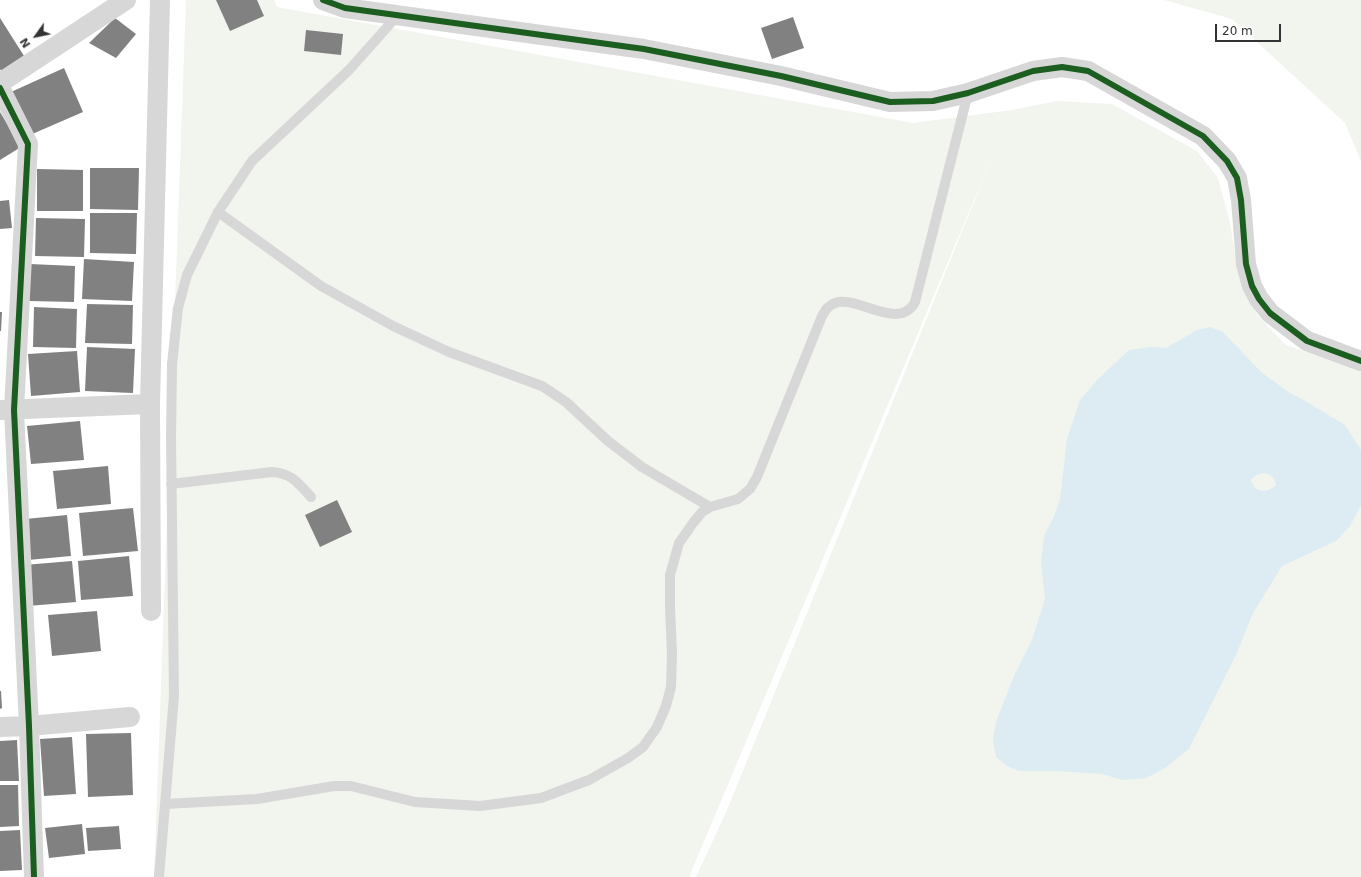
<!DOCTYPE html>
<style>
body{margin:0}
#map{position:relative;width:1361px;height:877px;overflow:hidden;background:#fff;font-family:"DejaVu Sans",sans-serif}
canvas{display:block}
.north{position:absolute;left:16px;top:16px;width:40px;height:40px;-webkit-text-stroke:3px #fff;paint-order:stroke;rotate:237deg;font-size:11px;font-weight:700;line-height:16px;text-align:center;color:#333}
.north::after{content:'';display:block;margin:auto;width:14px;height:18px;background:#333;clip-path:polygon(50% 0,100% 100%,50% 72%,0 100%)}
.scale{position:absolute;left:1215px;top:24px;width:66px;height:18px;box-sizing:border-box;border:2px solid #333;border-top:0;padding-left:5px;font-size:12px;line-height:14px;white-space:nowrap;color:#333;-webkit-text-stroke:3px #fff;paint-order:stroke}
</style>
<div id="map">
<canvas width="1361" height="877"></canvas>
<div class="north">N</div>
<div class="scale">20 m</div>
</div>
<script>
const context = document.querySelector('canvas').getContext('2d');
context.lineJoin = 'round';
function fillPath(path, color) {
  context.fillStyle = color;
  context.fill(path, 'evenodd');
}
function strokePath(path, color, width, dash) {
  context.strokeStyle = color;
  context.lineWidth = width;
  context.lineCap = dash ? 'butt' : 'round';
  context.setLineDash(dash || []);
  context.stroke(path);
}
fillPath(new Path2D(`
 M 186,0 L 274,0 L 277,7 L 913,123 L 1012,110 L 1057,101 L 1112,104 L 1197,151 L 1218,178 L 1230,223 L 1238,272 L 1257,315 L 1286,345 L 1361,370 L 1361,877 L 696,877 L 727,810 L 993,155 L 689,877 L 154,877 Z
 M 1164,0 L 1361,0 L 1361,161 L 1345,123 L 1232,19 Z`), '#f1f5ed');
fillPath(new Path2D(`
 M 1210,327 L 1223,332 L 1261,372 L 1287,391 L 1307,402 L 1345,425 L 1361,450 L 1361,505 L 1350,526 L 1336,541 L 1282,566 L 1253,613 L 1235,657 L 1189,749 L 1165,768 L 1146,778 L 1123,780 L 1102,774 L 1058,771 L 1019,771 L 1009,767 L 996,757 L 993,740 L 996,722 L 1014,676 L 1032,640 L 1045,599 L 1041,562 L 1044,536 L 1054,516 L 1060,499 L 1067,439 L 1080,400 L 1097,380 L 1129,350 L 1151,347 L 1166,348 L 1197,330 ZM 1263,473 C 1271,474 1275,477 1276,485 C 1266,494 1255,493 1251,480 L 1256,475 Z`), '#ddebf3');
fillPath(new Path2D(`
 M 216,0 L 257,0 L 264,16 L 230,31 Z
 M 793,17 L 804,48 L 772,59 L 761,28 Z
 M 0,18 L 26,59 L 3,74 L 0,69 Z
 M 115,18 L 136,34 L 116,58 L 89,43 Z
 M 306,30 L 343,34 L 341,55 L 304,51 Z
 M 64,68 L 83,112 L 30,135 L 11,92 Z
 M 0,112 L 21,147 L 0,160 Z
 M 90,168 L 139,168 L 138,210 L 90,209 Z
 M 37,169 L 83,170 L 83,211 L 37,211 Z
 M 9,200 L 12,228 L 0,229 L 0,201 Z
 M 90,213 L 137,213 L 136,254 L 90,253 Z
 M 36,218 L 85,219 L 84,257 L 35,256 Z
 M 84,259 L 134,262 L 132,301 L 82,299 Z
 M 30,264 L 75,266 L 74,302 L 29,301 Z
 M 87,304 L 133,305 L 132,344 L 85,343 Z
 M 34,307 L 77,309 L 76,348 L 33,347 Z
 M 0,312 L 2,312 L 1,331 L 0,331 Z
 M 87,347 L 135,349 L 133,393 L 85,391 Z
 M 77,351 L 80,392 L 31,396 L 28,354 Z
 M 80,421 L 84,460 L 31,464 L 27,426 Z
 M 108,466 L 111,504 L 57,509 L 53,471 Z
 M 337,500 L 352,532 L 320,547 L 305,515 Z
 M 133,508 L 138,551 L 83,556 L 79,513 Z
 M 67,515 L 71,556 L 28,560 L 25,519 Z
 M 129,556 L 133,596 L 81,600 L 78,561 Z
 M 72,561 L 76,602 L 28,606 L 24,565 Z
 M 97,611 L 101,651 L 52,656 L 48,615 Z
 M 0,691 L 1,691 L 2,708 L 0,709 Z
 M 131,733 L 133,795 L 88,797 L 86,734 Z
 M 72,737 L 76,794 L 44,796 L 40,739 Z
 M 17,740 L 19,781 L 0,781 L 0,741 Z
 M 0,785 L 18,785 L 19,826 L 0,827 Z
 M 82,824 L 85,854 L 49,858 L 45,828 Z
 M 119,826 L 121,849 L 88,851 L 86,828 Z
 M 20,830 L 22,870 L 0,871 L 0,831 Z`), '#818181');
strokePath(new Path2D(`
 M 218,212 L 321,286 L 393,326 L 449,352 L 542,386 L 566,402 L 608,441 L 642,467 L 710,507
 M 171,484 L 272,472 C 292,473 299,484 311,497
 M 165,804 L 257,799 L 334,786 L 351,786 L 415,802 L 480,806 L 541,798 L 589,780 L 628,758 L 643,747 L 657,727 L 666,706 L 671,687 L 672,654 L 670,608 L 670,575 L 679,543 L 693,523 L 702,512 L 710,507 L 738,499 L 750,489 L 757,477 L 822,316 C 825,310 829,305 835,303 C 858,295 899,332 915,302 L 968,93
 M 159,877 L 174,696 L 171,438 L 172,364 L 178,308 L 187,275 L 218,212 L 252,161 L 349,70 L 398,15`), '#d7d7d7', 10);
strokePath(new Path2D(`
 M 323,0 L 345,8 L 644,49 L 781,76 L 890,102 L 933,101 L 968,93 L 1033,71 L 1062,67 L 1088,71 L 1203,136 L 1227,161 L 1237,178 L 1241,200 L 1246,264 L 1252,286 L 1259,299 L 1270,313 L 1307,341 L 1361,361
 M 0,83 L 126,0
 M 0,88 L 28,144 L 14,410 L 29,726 L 34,877
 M 0,410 L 150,404
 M 151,611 L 150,404 L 160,0
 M 0,727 L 29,726 L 130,717`), '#d7d7d7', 20);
strokePath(new Path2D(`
 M 323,0 L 345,8 L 644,49 L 781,76 L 890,102 L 933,101 L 968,93 L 1033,71 L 1062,67 L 1088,71 L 1203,136 L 1227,161 L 1237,178 L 1241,200 L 1246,264 L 1252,286 L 1259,299 L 1270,313 L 1307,341 L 1361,361
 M 0,88 L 28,144 L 14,410 L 29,726 L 34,877`), '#1b5e20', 6);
</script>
